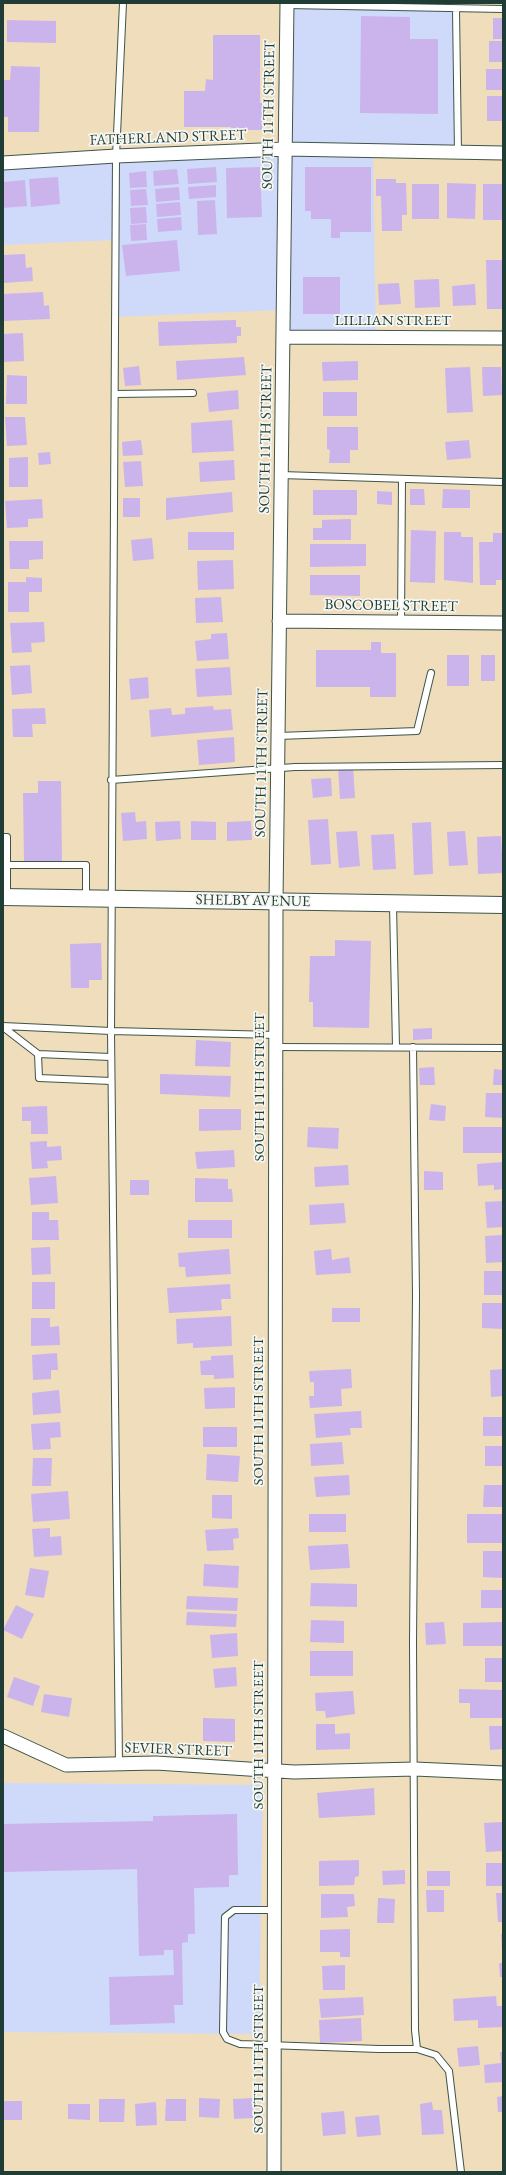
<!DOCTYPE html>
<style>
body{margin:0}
#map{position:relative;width:506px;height:2175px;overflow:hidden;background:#efddbc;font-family:"EB Garamond",serif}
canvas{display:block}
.frame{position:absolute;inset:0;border:4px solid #1f3d34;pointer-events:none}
</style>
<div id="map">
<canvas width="506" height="2175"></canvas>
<div class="frame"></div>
</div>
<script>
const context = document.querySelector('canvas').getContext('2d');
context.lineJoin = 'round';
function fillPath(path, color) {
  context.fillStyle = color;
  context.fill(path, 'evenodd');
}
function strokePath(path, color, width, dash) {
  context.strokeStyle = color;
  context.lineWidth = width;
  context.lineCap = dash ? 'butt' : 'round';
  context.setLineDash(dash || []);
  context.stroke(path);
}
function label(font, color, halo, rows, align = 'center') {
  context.font = font + ' "EB Garamond",serif';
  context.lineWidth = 3.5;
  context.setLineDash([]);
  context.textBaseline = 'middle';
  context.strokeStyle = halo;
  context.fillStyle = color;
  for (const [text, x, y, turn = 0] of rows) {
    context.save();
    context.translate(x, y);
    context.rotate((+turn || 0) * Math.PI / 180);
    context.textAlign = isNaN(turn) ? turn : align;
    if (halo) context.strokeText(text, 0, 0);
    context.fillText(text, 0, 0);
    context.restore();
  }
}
fillPath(new Path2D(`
 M 287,5 L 456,9 L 458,153 L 373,150 L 376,338 L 283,337 L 283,310 L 116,317 L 116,240 L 3,245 L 3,163 L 285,149 Z
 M 3,1783 L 263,1785 L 259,2034 L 3,2032 Z`), '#cfdafa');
fillPath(new Path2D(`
 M 361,16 L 410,17 L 410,39 L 438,39 L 438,114 L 360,113 Z
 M 493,18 L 503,18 L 503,39 L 493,39 Z
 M 7,20 L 56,21 L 56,43 L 7,42 Z
 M 213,35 L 260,35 L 260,103 L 263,103 L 262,130 L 231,130 L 231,127 L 184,127 L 184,91 L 205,91 L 206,79 L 213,80 Z
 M 489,41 L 503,41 L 503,62 L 489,62 Z
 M 11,66 L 40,67 L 39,132 L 8,132 L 8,117 L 3,117 L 3,80 L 10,80 Z
 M 486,69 L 503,69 L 503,90 L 486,90 Z
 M 487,96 L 503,96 L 503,121 L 487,121 Z
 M 216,167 L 217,182 L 188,184 L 187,169 Z
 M 260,167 L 262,217 L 227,218 L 226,168 Z
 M 305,167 L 371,167 L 371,232 L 340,232 L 340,238 L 331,238 L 331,219 L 311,219 L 311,211 L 305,211 Z
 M 177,169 L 179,184 L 154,186 L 153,171 Z
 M 146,171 L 147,187 L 130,188 L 129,173 Z
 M 58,177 L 60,204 L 31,207 L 29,179 Z
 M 376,179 L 396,179 L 396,183 L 406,183 L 407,215 L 402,215 L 402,231 L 382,231 L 381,196 L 376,196 Z
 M 25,180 L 27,206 L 3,208 L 3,182 Z
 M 447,183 L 476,184 L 475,219 L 447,218 Z
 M 412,184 L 439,184 L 439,219 L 412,219 Z
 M 483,184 L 503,184 L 503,220 L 483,220 Z
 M 216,185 L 216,197 L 189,199 L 188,187 Z
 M 179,187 L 180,200 L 156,202 L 155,189 Z
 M 146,189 L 148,205 L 131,206 L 130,190 Z
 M 215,200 L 217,234 L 198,235 L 197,201 Z
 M 180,202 L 181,215 L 157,217 L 156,204 Z
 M 146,207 L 147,223 L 131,224 L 130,208 Z
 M 181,217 L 182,230 L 158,232 L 157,219 Z
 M 146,224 L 147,240 L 131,241 L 130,225 Z
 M 177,240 L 180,271 L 126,276 L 122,245 Z
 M 25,254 L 26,268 L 32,267 L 33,281 L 3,283 L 3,255 Z
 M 486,260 L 503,260 L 503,309 L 487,309 Z
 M 303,277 L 340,277 L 340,314 L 303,314 Z
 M 439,279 L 440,307 L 415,308 L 414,280 Z
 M 399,283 L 401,304 L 379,305 L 378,284 Z
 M 475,284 L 476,305 L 453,306 L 452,286 Z
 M 43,292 L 44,306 L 49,305 L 50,319 L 3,321 L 3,294 Z
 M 236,320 L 236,327 L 241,327 L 241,336 L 237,336 L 237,343 L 159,346 L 158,322 Z
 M 23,333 L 24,361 L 3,362 L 3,334 Z
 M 244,357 L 246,375 L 177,380 L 176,361 Z
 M 358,361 L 358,380 L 323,381 L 322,362 Z
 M 139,366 L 141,385 L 125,386 L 123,368 Z
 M 470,367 L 473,412 L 447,413 L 445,368 Z
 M 482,367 L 501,367 L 502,395 L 483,396 Z
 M 7,375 L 27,376 L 27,404 L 6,404 Z
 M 238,390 L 239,409 L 209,412 L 207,393 Z
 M 323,392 L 357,392 L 357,416 L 323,416 Z
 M 5,417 L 25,417 L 27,445 L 7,446 Z
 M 232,420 L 234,451 L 192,453 L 191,423 Z
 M 327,427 L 358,427 L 358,450 L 350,450 L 350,463 L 329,463 L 330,450 L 327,449 Z
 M 141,440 L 143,455 L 123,456 L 122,442 Z
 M 469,440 L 471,458 L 447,460 L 445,442 Z
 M 50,452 L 51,464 L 39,465 L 38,453 Z
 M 28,457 L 28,487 L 9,487 L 9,458 Z
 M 234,460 L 235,480 L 200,482 L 199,462 Z
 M 141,461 L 143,486 L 125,487 L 123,462 Z
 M 410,489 L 424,489 L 425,505 L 410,505 Z
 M 443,489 L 470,490 L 470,508 L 442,508 Z
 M 313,490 L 357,490 L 357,515 L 313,515 Z
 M 377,491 L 392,492 L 392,505 L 377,504 Z
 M 232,492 L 233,512 L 166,520 L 166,498 Z
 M 123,498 L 140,498 L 140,517 L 123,517 Z
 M 42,499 L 43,518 L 28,519 L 28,527 L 7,528 L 5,501 Z
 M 351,519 L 351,540 L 313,540 L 313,528 L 322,528 L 322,520 Z
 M 411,530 L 436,531 L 435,583 L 410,582 Z
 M 188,532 L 234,532 L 234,550 L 188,550 Z
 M 444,532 L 461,532 L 461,537 L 473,537 L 473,583 L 444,580 Z
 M 493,533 L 503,533 L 503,580 L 496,580 L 496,585 L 480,585 L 479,542 L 493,542 Z
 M 152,538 L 154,559 L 133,561 L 131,540 Z
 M 9,541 L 43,541 L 43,559 L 29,560 L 29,569 L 10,569 Z
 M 310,544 L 366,544 L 366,566 L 310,567 Z
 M 233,560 L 234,589 L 198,590 L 197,561 Z
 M 310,575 L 360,575 L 360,596 L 310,595 Z
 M 26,577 L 42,578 L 42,592 L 29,592 L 29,612 L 8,612 L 8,582 L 26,582 Z
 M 221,597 L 223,622 L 196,623 L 195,598 Z
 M 44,622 L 45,642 L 31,643 L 32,652 L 12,653 L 10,623 Z
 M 227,633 L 229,659 L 197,661 L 195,641 L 211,639 L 211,634 Z
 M 371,642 L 381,642 L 381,653 L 396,653 L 396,697 L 370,697 L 370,687 L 316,687 L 316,650 L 371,650 Z
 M 447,655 L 469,655 L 469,686 L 447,686 Z
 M 481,655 L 495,655 L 495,681 L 481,681 Z
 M 30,665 L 32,693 L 12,695 L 10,666 Z
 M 230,667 L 232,695 L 197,697 L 195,669 Z
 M 148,677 L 149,698 L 131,700 L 129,679 Z
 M 213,706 L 214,710 L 231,709 L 233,730 L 151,737 L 149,710 L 171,708 L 172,715 L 185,714 L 185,708 Z
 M 45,708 L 46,724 L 32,724 L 33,737 L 13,737 L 12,709 Z
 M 234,737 L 235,762 L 199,765 L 197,740 Z
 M 353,767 L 355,798 L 340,799 L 338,768 Z
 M 331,778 L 332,796 L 313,798 L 311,779 Z
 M 38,781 L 61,781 L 62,862 L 24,862 L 23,793 L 38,793 Z
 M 135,812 L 136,822 L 146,821 L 147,839 L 123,841 L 121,813 Z
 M 328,819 L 331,864 L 311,865 L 308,820 Z
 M 180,821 L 181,839 L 156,841 L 155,822 Z
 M 191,821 L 216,822 L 216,840 L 191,840 Z
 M 251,821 L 252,840 L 227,841 L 227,822 Z
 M 431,822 L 433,874 L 414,875 L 412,823 Z
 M 357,831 L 360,866 L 339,868 L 336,832 Z
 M 465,831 L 468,865 L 449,866 L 447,832 Z
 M 394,834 L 396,869 L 373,870 L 371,835 Z
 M 501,836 L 503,873 L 478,874 L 477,837 Z
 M 335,940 L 371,941 L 369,1028 L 313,1027 L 313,1002 L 309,1002 L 310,956 L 335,956 Z
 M 101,943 L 102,980 L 89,980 L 89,988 L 71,988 L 70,944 Z
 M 432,1028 L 432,1039 L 413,1040 L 413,1029 Z
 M 196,1040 L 231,1042 L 230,1067 L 195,1066 Z
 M 434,1067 L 435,1085 L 420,1085 L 419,1068 Z
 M 494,1069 L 503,1070 L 503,1085 L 493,1085 Z
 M 160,1074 L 231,1076 L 230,1097 L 160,1094 Z
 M 486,1093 L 503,1093 L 503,1118 L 485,1117 Z
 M 431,1104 L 446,1106 L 445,1121 L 429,1120 Z
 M 47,1106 L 48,1134 L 31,1134 L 31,1121 L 22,1121 L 22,1107 Z
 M 199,1109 L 241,1109 L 241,1130 L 199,1131 Z
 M 308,1127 L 339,1128 L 338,1149 L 307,1147 Z
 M 463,1127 L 503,1127 L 503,1153 L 463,1153 Z
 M 47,1141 L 47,1147 L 61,1146 L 62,1160 L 47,1161 L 48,1168 L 32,1169 L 30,1142 Z
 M 234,1150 L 235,1167 L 197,1169 L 195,1152 Z
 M 503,1162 L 503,1189 L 494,1190 L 494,1185 L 478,1186 L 477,1164 Z
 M 348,1165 L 349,1185 L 315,1187 L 314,1167 Z
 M 424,1171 L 443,1172 L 443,1190 L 424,1190 Z
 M 56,1176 L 58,1203 L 31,1205 L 29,1178 Z
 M 195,1178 L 228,1179 L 228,1189 L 232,1189 L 233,1202 L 195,1202 Z
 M 130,1180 L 149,1180 L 149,1195 L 130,1195 Z
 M 503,1201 L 503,1227 L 487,1228 L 485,1202 Z
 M 344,1203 L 346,1223 L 310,1225 L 309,1205 Z
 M 32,1212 L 49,1212 L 49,1220 L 58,1220 L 59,1240 L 32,1240 Z
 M 188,1220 L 232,1220 L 232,1238 L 188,1238 Z
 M 503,1235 L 503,1262 L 486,1263 L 485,1236 Z
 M 50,1247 L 51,1274 L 32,1275 L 31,1248 Z
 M 229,1249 L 231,1274 L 186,1277 L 185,1267 L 179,1267 L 178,1253 Z
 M 331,1249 L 332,1260 L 349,1257 L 351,1273 L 316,1275 L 314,1251 Z
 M 484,1271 L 503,1271 L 503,1295 L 484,1295 Z
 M 32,1282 L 55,1282 L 55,1309 L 32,1309 Z
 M 230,1284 L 231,1299 L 221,1299 L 222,1310 L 169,1313 L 167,1288 Z
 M 482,1303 L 503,1303 L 503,1329 L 482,1328 Z
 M 332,1308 L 360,1308 L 360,1322 L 332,1322 Z
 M 231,1316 L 232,1346 L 193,1348 L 193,1343 L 177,1344 L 176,1319 Z
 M 31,1318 L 50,1318 L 50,1327 L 59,1326 L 60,1345 L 31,1346 Z
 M 57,1353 L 58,1370 L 51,1370 L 51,1379 L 33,1380 L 32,1355 Z
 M 233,1355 L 234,1378 L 214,1379 L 214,1375 L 201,1375 L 200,1361 L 211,1360 L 211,1356 Z
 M 351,1369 L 352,1388 L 341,1389 L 342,1406 L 310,1408 L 309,1396 L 314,1396 L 314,1382 L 310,1382 L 309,1371 Z
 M 503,1369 L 503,1396 L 491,1397 L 490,1370 Z
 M 235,1387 L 235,1408 L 205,1409 L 204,1388 Z
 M 59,1390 L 61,1413 L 33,1415 L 32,1393 Z
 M 361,1411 L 362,1428 L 350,1428 L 351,1435 L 316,1438 L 314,1414 Z
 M 483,1417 L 503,1417 L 503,1436 L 483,1436 Z
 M 60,1422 L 61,1437 L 50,1438 L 51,1449 L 33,1450 L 31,1424 Z
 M 203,1427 L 237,1427 L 237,1447 L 203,1447 Z
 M 342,1442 L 344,1464 L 311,1466 L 310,1444 Z
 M 485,1446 L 503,1446 L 503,1466 L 485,1466 Z
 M 207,1454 L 240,1456 L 238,1482 L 206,1480 Z
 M 33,1458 L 52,1458 L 51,1486 L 32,1486 Z
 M 349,1475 L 350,1495 L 316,1497 L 314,1477 Z
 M 484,1485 L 503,1485 L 503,1507 L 483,1507 Z
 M 68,1491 L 70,1519 L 33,1522 L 31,1494 Z
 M 212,1495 L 232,1495 L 232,1519 L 212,1518 Z
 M 309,1514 L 346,1514 L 346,1532 L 309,1532 Z
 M 467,1514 L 503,1514 L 503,1543 L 467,1543 Z
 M 50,1528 L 50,1537 L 61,1536 L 62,1555 L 34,1557 L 32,1529 Z
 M 238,1528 L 239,1538 L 233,1539 L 234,1550 L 207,1551 L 205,1530 Z
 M 348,1544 L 350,1568 L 310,1570 L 308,1546 Z
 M 483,1551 L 503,1551 L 503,1578 L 483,1577 Z
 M 204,1564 L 239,1566 L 238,1588 L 203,1586 Z
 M 30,1568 L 49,1571 L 44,1598 L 25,1595 Z
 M 311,1583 L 357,1584 L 357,1607 L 310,1606 Z
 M 481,1590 L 503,1590 L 503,1608 L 481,1608 Z
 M 187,1596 L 238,1598 L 237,1611 L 186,1609 Z
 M 16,1605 L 34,1614 L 22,1639 L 3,1630 Z
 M 187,1612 L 237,1614 L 236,1627 L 186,1625 Z
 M 311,1620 L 344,1621 L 344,1643 L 310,1642 Z
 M 444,1622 L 446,1644 L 426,1645 L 425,1623 Z
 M 499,1622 L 503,1622 L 503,1646 L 463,1646 L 463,1623 Z
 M 237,1633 L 238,1656 L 212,1658 L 210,1635 Z
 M 310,1651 L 353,1651 L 353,1676 L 310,1676 Z
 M 485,1658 L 503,1658 L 503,1682 L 485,1682 Z
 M 236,1667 L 237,1686 L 215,1688 L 213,1669 Z
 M 14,1677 L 40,1686 L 33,1706 L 7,1697 Z
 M 459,1689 L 503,1690 L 503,1718 L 470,1718 L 470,1703 L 459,1703 Z
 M 353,1691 L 355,1714 L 326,1718 L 325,1711 L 316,1711 L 315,1693 Z
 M 44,1694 L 72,1698 L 69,1717 L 41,1712 Z
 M 203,1718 L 235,1719 L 235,1742 L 203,1741 Z
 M 316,1724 L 335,1724 L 335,1734 L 350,1733 L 350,1749 L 316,1750 Z
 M 489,1726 L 503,1726 L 503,1749 L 490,1750 Z
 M 374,1788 L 375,1815 L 319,1818 L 317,1793 Z
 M 237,1814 L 238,1875 L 229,1875 L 229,1887 L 194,1888 L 195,1934 L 188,1934 L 188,1942 L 182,1943 L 183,2005 L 174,2005 L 175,2023 L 110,2025 L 109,1977 L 174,1975 L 173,1950 L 164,1950 L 164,1955 L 139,1956 L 137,1869 L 3,1872 L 3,1824 L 153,1821 L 153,1816 Z
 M 503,1822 L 503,1851 L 486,1852 L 484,1823 Z
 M 359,1860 L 359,1876 L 355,1877 L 354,1885 L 319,1886 L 319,1861 Z
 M 486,1863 L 503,1863 L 503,1886 L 486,1886 Z
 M 405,1870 L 405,1884 L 383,1885 L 382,1871 Z
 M 427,1871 L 450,1871 L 450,1886 L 427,1886 Z
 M 426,1890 L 444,1890 L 444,1912 L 427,1912 Z
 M 496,1893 L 503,1893 L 503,1922 L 498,1922 Z
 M 321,1894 L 354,1894 L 355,1906 L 347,1907 L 348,1917 L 321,1918 Z
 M 378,1898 L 395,1899 L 394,1923 L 377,1923 Z
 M 350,1929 L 350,1957 L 340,1957 L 340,1952 L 320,1952 L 320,1930 Z
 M 501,1934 L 503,1934 L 503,1952 L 502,1952 Z
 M 499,1963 L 503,1963 L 503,1977 L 500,1977 Z
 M 345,1965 L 345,1990 L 323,1990 L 322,1966 Z
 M 496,1996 L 497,2006 L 503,2006 L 503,2027 L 478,2028 L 478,2020 L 454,2021 L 453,1999 Z
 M 363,1997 L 364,2015 L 321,2018 L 319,1999 Z
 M 361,2018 L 362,2041 L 320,2043 L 319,2020 Z
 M 478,2046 L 480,2065 L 459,2067 L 457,2048 Z
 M 500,2052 L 503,2052 L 503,2082 L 485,2083 L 484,2065 L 501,2063 Z
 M 503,2096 L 503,2112 L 498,2112 L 497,2097 Z
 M 199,2098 L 220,2099 L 219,2118 L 199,2117 Z
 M 253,2098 L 254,2118 L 234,2119 L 233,2099 Z
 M 99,2099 L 125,2099 L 124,2122 L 99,2122 Z
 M 166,2099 L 186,2099 L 186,2121 L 165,2121 Z
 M 3,2101 L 22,2101 L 22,2120 L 3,2120 Z
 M 156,2102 L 157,2125 L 136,2126 L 135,2104 Z
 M 432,2102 L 433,2110 L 442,2110 L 444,2134 L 422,2135 L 420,2104 Z
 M 68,2104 L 90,2104 L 90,2120 L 68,2119 Z
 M 344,2111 L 346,2134 L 323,2136 L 321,2113 Z
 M 379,2115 L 381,2135 L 357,2137 L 355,2117 Z`), '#cbb4eb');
const service = new Path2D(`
 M 123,3 L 116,156 L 111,1031 L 276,1035
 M 287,5 L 503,9
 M 456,9 L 458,153
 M 115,394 L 193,393
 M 281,475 L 503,482
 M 401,623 L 402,479
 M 278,736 L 417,731 L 431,673
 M 111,780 L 295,767 L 503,765
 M 3,837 L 7,837 L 7,897
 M 7,865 L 86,865 L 86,897
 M 393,905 L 396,1047
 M 3,1026 L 111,1031 L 119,1764
 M 3,1027 L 38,1054 L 110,1057
 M 276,1047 L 503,1048
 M 413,1047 L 416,1295 L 413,1642 L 415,2030 L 417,2049 L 436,2055 L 449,2071 L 461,2172
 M 38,1054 L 39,1078 L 111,1081
 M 275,1910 L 234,1910 L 225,1917 L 223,2032 L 227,2039 L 240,2044 L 379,2049 L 417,2049`);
const minor = new Path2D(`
 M 3,163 L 116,156 L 285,149 L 503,153
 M 283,337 L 503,338
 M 279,621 L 503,623
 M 3,1736 L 66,1765 L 156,1763 L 294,1772 L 415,1769 L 503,1773
 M 274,2172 L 276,901 L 287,3`);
const tertiary = new Path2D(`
 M 3,897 L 503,905`);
strokePath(service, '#3e5548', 8);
strokePath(minor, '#3e5548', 15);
strokePath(tertiary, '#3e5548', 18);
strokePath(service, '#fff', 6);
strokePath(minor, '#fff', 13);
strokePath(tertiary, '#fff', 16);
label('15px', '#1f3d34', '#f6f6f2', [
 ["SOUTH 11TH STREET",269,115,-89],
 ["FATHERLAND STREET",168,138,-2],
 ["LILLIAN STREET",393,321],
 ["SOUTH 11TH STREET",266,439,-89],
 ["BOSCOBEL STREET",391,606,1],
 ["SOUTH 11TH STREET",262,763,-89],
 ["SHELBY AVENUE",253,901,1],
 ["SOUTH 11TH STREET",260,1087,-90],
 ["SOUTH 11TH STREET",259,1411,-90],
 ["SOUTH 11TH STREET",259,1735,-90],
 ["SEVIER STREET",178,1750,2],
 ["SOUTH 11TH STREET",259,2059,-90]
]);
</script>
